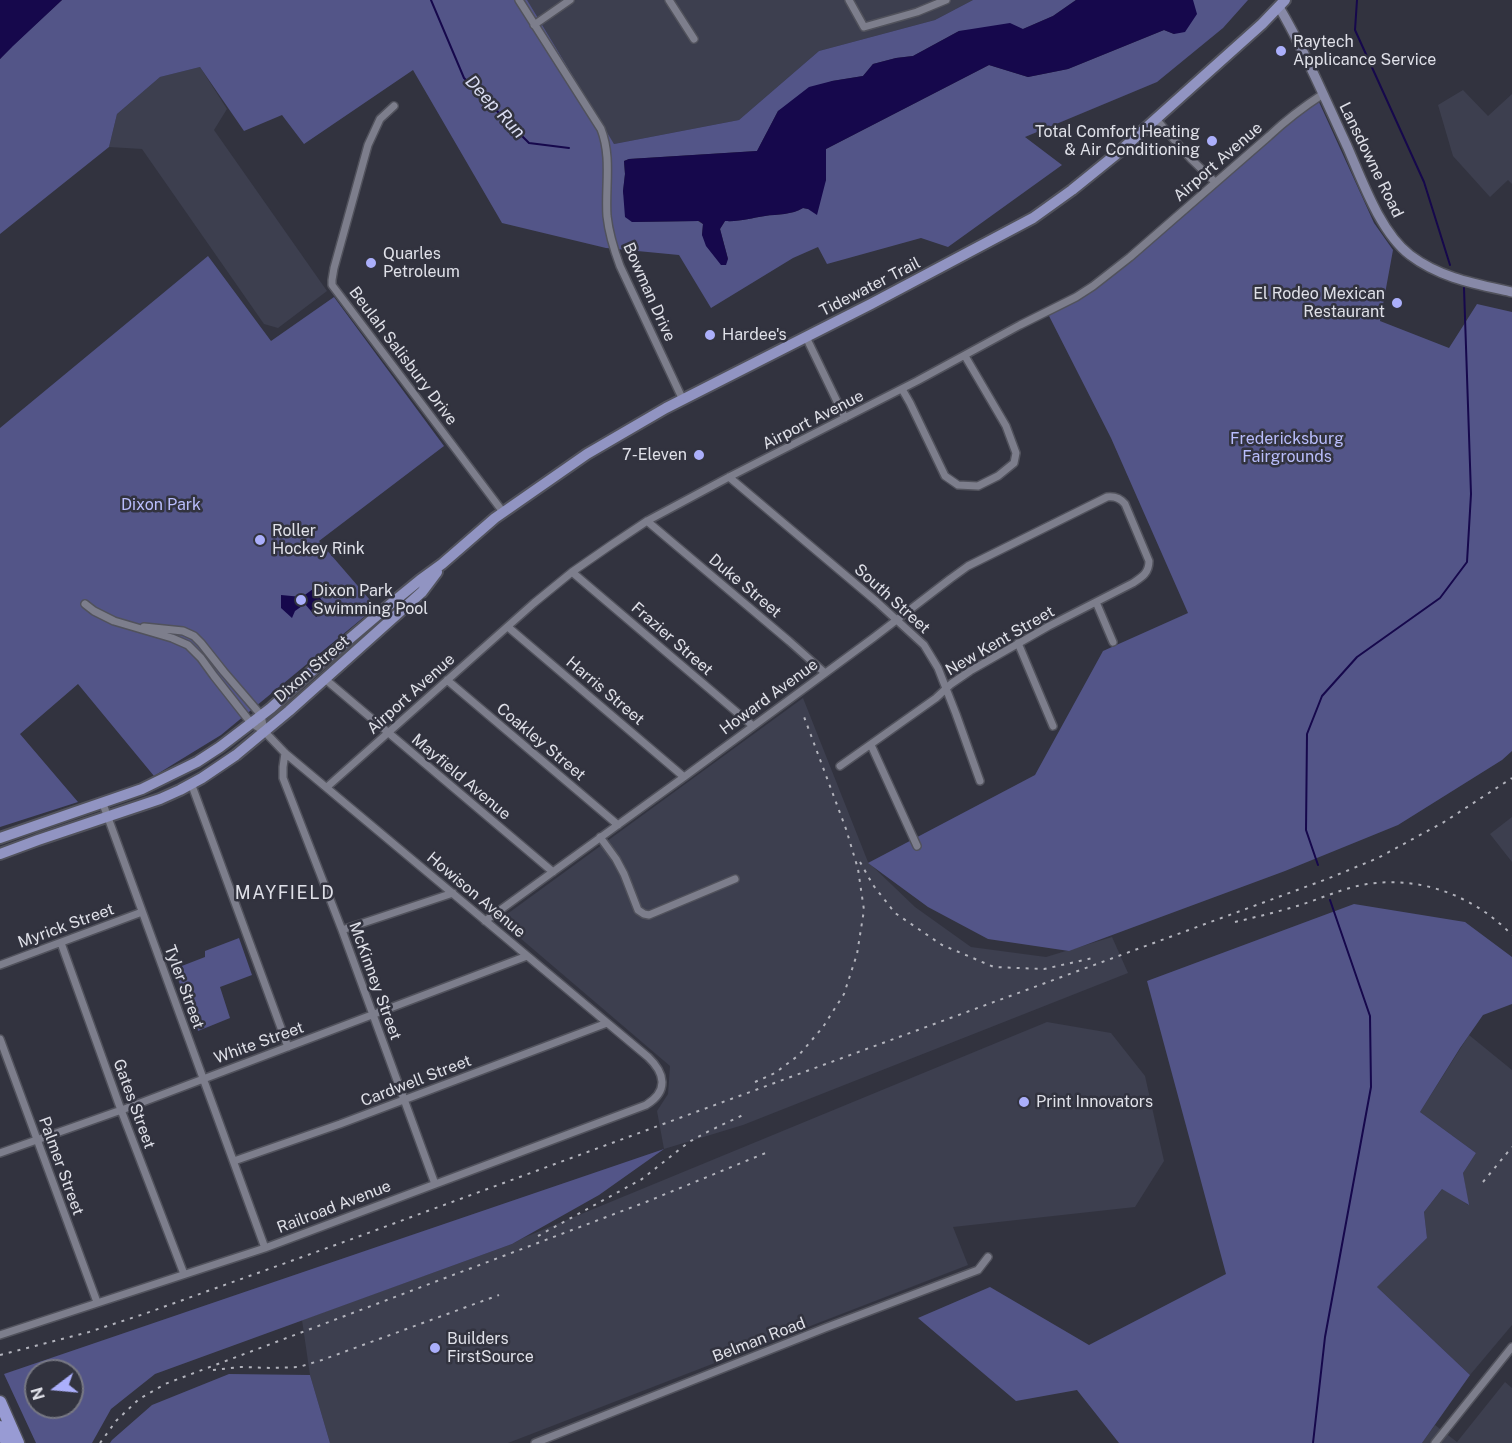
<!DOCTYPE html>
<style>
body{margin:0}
#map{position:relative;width:1512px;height:1443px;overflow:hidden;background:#32333f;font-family:"Public Sans",sans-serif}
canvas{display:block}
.north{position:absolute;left:24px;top:1359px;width:60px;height:60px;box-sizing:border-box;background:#32333f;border:2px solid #777883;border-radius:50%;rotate:254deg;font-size:16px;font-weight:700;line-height:24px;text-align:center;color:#dfe0e8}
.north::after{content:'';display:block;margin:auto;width:21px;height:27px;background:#abaffb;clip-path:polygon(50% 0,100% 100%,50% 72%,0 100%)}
</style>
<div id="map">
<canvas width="1512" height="1443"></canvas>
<div class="north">N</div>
</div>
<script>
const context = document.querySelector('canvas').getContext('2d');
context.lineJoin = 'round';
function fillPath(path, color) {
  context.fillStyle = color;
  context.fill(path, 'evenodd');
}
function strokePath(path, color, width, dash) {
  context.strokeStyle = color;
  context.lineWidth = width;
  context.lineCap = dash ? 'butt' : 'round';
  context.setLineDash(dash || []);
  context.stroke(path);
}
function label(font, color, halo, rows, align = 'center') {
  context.font = font + ' "Public Sans",sans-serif';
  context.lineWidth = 5;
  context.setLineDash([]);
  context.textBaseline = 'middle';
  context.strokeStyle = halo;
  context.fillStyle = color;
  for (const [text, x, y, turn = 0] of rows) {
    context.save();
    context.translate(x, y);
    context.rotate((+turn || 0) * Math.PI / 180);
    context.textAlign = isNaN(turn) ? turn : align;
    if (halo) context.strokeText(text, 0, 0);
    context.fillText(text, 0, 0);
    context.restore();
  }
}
fillPath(new Path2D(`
 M 503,0 L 973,0 L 935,20 L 819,51 L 739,120 L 614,144 Z
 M 200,67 L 227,109 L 214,130 L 327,291 L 278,328 L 264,324 L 142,149 L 109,147 L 117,114 L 160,77 Z
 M 1463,90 L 1488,116 L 1512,94 L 1512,184 L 1508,180 L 1490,197 L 1453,156 L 1438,105 Z
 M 803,698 L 868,862 L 915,907 L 971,947 L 1046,957 L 1112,937 L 1128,973 L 743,1125 L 664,1149 L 657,1111 L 668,1094 L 670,1066 L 499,920 Z
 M 1512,817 L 1512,862 L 1490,834 Z
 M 1047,1022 L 1111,1033 L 1145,1076 L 1164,1161 L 1135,1207 L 953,1227 L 968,1265 L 508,1443 L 330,1443 L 310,1375 L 302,1320 L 512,1244 L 523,1238 Z
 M 1469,1035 L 1512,1070 L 1512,1325 L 1470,1375 L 1377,1287 L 1427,1238 L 1424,1212 L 1443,1188 L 1468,1205 L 1463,1173 L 1476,1153 L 1420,1112 Z
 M 1505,1382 L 1512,1388 L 1512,1443 L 1422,1443 L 1435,1425 L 1457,1442 Z`), '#3d3f4f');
fillPath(new Path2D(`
 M 62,0 L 527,0 L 614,144 L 739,120 L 819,51 L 935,20 L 973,0 L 1076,0 L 1053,16 L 1023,29 L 959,31 L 913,56 L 896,58 L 873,64 L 863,76 L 832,81 L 778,111 L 757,151 L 629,159 L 624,161 L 625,174 L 623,192 L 632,222 L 698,221 L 703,224 L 702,235 L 728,259 L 720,229 L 725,221 C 739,222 751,218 765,216 C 777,214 792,215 803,208 L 808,209 L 826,180 L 826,149 L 989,65 L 1028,77 L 1068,69 L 1164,30 L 1174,34 L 1193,0 L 1248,0 L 1223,28 L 1157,82 L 1025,137 L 1062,165 L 948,247 L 921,238 L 827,264 L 818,247 L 793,258 L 711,308 L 679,255 L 606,248 L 502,223 L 413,70 L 304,144 L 282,115 L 244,131 L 200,67 L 160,77 L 117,114 L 109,147 L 0,234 L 0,59 L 12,46 Z
 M 1319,102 L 1374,223 L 1393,250 L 1380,321 L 1449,348 L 1477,304 L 1512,312 L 1512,751 L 1502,760 L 1398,825 L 1285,871 L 1069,951 L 988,939 L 928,907 L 868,863 L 1035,775 L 1103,651 L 1188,613 L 1111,438 L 1047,312 L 1093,286 L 1297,111 Z
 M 208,256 L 271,341 L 334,297 L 444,446 L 319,541 L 376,607 L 221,735 L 154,776 L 78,684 L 20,734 L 78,802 L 0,827 L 0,428 Z
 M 1354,904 L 1465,922 L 1512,957 L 1512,1004 L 1483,1015 L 1460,1048 L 1420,1112 L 1476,1153 L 1463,1173 L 1469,1205 L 1442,1189 L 1424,1212 L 1427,1238 L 1377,1287 L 1470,1375 L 1422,1443 L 1119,1443 L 1077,1390 L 1016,1401 L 918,1318 L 990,1287 L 1089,1345 L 1226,1274 L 1147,981 Z
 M 239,938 L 252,975 L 220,987 L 230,1018 L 198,1031 L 174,969 L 205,957 L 205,951 Z
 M 664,1149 L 599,1195 L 512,1244 L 155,1374 L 111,1409 L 92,1443 L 36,1443 L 4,1374 ZM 36,1371 L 72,1371 L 72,1407 L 36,1407 Z
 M 229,1374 L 310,1375 L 330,1443 L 110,1443 L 112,1440 L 152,1405 Z`), '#535588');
fillPath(new Path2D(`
 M 0,0 L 62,0 L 13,46 L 0,59 Z
 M 1076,0 L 1193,0 L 1197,14 L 1185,32 L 1174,34 L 1164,30 L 1068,69 L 1028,77 L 989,65 L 826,149 L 826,180 L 817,215 L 808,209 L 803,208 C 792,215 777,214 765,216 C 751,218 739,222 725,221 L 720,229 L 728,259 L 726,265 L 721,265 L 706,246 L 702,235 L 703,224 L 699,221 L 632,222 L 625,217 L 623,191 L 625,174 L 624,161 L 629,159 L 757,151 L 778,111 L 809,87 L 832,81 L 863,76 L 873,64 L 896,58 L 913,56 L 959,31 L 1010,23 L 1023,29 L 1053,16 Z
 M 313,589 L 328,608 L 316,617 L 305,604 L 295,611 L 292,618 L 281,608 L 281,595 L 302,597 Z`), '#16084c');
strokePath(new Path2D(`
 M 431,0 L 464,78 L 529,143 L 569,148
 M 1357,0 L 1355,30 L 1424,182 L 1450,265
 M 1318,865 L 1306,830 L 1307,734 L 1322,696 L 1357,657 L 1440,598 L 1467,562 L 1471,494 L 1464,288
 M 1313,1443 L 1325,1337 L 1371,1087 L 1370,1016 L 1330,900`), '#16084c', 2);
const minor = new Path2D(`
 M 519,0 L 601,129 C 612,157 605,187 607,216 C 609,234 614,250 620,266 L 683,400
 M 669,0 L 694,39
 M 849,0 L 864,27 L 917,12 L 946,0
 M 534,25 L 570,0
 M 394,106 L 380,119 L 368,145 L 334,268 L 332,280 L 332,285 L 503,512
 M 1156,119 L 1191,159 L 1215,182
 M 806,337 L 845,418
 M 902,389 L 910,403 L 945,476 L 958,485 L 978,486 L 998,476 L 1014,463 L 1016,453 L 1006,426 L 965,356
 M 729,477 L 877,602 L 924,645 L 938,668 L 956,714 L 980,781
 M 647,521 L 789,641 L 825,673
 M 572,572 L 753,726
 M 1096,602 L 1113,642
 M 144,627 L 183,631 L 194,636 L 201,643 L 224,672 L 261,715 L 264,731
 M 508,627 L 684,777
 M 1018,643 L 1053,726
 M 325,679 L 553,872
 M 447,680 L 618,825
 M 871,745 L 917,846
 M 285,753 L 283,767 L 283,778 L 342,930 L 435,1184
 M 191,783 L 288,1047
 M 327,787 L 534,603 L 572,572 L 611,545 L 647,521 L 729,477 L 917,381 L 1020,325 L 1076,297 L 1093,286 L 1130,257 L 1269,136 C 1286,120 1303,107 1323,94
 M 103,804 L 265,1248
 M 600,837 L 616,859 L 624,874 L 638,910 L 644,914 L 649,915 L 735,879
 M 485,921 L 684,777 L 873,638 L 950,579 L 968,566 L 1107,497 C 1115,496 1120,498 1125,504 L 1149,561 C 1149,573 1142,577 1133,583 L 1049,626 L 970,671 L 951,684 L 936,698 L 840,766
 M 342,930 L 453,893
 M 61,943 L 121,1110 L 184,1274
 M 0,965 L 142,912
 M 0,1039 L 97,1302
 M 0,1153 L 127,1108 L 527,956
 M 234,1161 L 340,1124 L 607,1023
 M 0,1335 L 265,1248 L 646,1105 C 669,1091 665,1073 648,1057 L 285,753 L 264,731 L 251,723 L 214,676 L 201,658 L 188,645 L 172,638 L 114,621 L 94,611 L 85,604
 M 535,1443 L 825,1328 L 978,1270 L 988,1257
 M 1435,1443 L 1512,1347`);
const secondary = new Path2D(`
 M 1279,7 C 1305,51 1325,99 1347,146 C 1362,180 1380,232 1410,255 C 1440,278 1476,284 1512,292`);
const primary = new Path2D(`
 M 0,838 L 142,789 L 197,762 L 220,747 L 271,708 L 313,670 L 387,607 L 420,580 L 442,564 L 495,518 L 587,454 L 666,408 L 871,304 L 1033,218 L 1072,190 L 1119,152 L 1262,24 L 1285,0
 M 0,854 L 38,840 L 160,799 L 180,790 L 202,778 L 236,755 L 289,711 L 422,592 L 437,572`);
const trunk = new Path2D(`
 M 0,1402 L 18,1443
 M 0,1427 L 7,1443`);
strokePath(minor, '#51525c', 10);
strokePath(secondary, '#51525c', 12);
strokePath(primary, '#51525c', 14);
strokePath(trunk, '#51525c', 15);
strokePath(minor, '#7d7e8c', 7);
strokePath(secondary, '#8789a7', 9);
strokePath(primary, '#9194c2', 10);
strokePath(trunk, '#989bd4', 12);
strokePath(new Path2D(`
 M 860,862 L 873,885 L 895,913 L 942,945 L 994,967 L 1044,969 L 1093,958
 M 1235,922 C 1256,917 1277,912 1297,906 C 1320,899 1343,888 1367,884 C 1422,876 1474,896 1512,935
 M 755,1082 L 775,1073 L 799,1055 L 823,1027 L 844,994 L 857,954 L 864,910 L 858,869 L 846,829 L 803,714
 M 1483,1182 L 1512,1147
 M 538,1236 L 642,1179 L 689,1142 L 709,1131 L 743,1115
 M 0,1355 L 89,1332 L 144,1314 L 341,1243 L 1327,879 L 1378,858 L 1444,822 L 1512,778
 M 213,1370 L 241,1367 L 271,1368 L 299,1367 L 322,1360 L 499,1295
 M 100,1443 L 116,1421 L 139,1399 L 165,1384 L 646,1202 L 768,1152`), '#b2b3bc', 2, [3, 6]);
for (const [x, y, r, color] of [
 [1281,51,6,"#abaffb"],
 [1212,141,6,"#abaffb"],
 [371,263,6,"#abaffb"],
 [1397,303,6,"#abaffb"],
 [710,335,6,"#abaffb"],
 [699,455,6,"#abaffb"],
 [260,540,6,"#abaffb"],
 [301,600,6,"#abaffb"],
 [1024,1102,6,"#abaffb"],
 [435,1348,6,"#abaffb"]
]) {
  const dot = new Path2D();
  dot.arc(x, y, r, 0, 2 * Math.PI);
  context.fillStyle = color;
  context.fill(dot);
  strokePath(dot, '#32333f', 2);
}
label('16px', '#dfe0e8', '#32333f', [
 ["Raytech",1293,42],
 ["Applicance Service",1293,60],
 ["Total Comfort Heating",1200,132,"right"],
 ["& Air Conditioning",1200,150,"right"],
 ["Quarles",383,254],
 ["Petroleum",383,272],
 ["El Rodeo Mexican",1385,294,"right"],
 ["Restaurant",1385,312,"right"],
 ["Hardee's",722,335],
 ["7-Eleven",687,455,"right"],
 ["Roller",272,531],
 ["Hockey Rink",272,549],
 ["Dixon Park",313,591],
 ["Swimming Pool",313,609],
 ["Print Innovators",1036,1102],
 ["Builders",447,1339],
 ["FirstSource",447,1357]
], 'left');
label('16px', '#dfe0e8', '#32333f', [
 ["Lansdowne Road",1371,160,64],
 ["Airport Avenue",1218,162,-41],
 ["Tidewater Trail",870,287,-27],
 ["Bowman Drive",649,292,66],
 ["Beulah Salisbury Drive",403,356,53],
 ["Airport Avenue",813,420,-27],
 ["Duke Street",745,586,40],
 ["South Street",892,599,42],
 ["Frazier Street",672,639,41],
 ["New Kent Street",1000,641,-30],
 ["Dixon Street",312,669,-41],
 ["Harris Street",605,691,40],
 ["Airport Avenue",411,694,-42],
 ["Howard Avenue",769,697,-36],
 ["Coakley Street",541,742,40],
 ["Mayfield Avenue",461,777,40],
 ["Howison Avenue",476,895,40],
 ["Myrick Street",66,926,-20],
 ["McKinney Street",375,981,70],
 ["Tyler Street",184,987,70],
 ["White Street",259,1043,-20],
 ["Cardwell Street",416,1081,-21],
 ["Gates Street",134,1104,70],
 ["Palmer Street",61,1166,70],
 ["Railroad Avenue",334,1207,-21],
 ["Belman Road",759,1340,-21]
]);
label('16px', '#b9bdfb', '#32333f', [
 ["Fredericksburg",1287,439],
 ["Fairgrounds",1287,457],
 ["Dixon Park",161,505]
]);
label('italic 18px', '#daddf2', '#32333f', [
 ["Deep Run",495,107,47]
]);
context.letterSpacing = '1.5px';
label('18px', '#dfe0e8', '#32333f', [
 ["MAYFIELD",285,893]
]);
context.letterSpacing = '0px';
</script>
